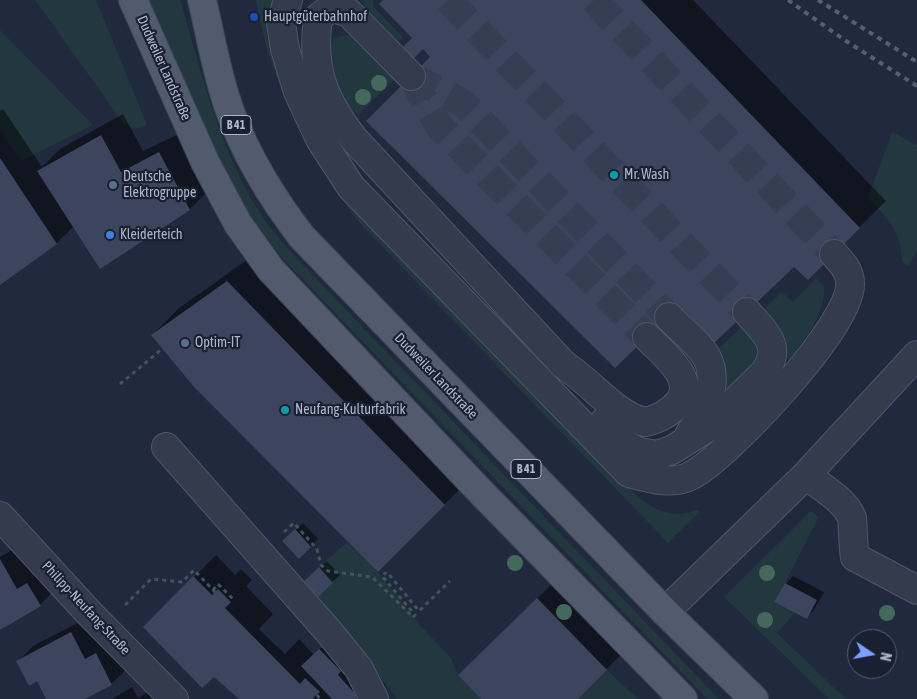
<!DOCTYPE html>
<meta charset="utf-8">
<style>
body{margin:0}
#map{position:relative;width:917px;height:699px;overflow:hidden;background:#20293d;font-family:"Asap Condensed",sans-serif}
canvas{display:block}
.north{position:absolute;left:847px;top:629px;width:50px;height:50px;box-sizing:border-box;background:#192032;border:1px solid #555c6e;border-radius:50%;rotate:102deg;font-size:14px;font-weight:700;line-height:20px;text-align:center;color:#afb6c9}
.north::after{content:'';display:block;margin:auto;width:18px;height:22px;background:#7e9fff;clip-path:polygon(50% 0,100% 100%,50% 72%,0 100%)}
</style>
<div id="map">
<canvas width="917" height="699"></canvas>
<div class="north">N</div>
</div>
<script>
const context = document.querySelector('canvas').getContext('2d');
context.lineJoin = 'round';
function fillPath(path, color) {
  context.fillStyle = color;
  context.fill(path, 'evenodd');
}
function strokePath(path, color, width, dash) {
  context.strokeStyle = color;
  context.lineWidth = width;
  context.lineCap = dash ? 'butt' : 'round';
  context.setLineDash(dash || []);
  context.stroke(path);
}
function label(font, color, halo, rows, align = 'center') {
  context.font = font + ' "Asap Condensed",sans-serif';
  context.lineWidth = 4.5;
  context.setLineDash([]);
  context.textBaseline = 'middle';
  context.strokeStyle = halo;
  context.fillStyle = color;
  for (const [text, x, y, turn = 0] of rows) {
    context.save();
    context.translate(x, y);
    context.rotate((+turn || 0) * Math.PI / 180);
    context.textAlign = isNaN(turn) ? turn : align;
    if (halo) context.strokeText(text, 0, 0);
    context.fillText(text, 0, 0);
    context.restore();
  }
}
fillPath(new Path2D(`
 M 35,0 L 96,0 L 147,125 L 134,129 L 123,123 Z
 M 148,0 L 180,0 C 201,71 218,144 257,208 C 266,223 278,236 289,250 L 719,699 L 707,699 L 281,257 L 249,214 L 218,157 Z
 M 256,0 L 273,0 L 269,19 L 345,193 L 635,494 C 654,511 672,519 697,510 L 700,512 L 668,543 L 364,228 C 311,163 270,84 256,0 Z
 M 363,0 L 373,0 L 373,6 L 403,37 L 396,44 L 365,10 Z
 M 0,30 L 93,125 L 21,161 L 0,130 Z
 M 347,35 L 357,38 L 396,78 L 358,115 C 353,110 345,105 341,98 C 334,88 324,51 333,40 C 336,36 342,36 347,35 Z
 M 892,132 L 917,145 L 917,252 L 908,266 L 902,262 C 901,230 889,220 868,198 Z
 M 816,278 L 824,286 C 826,315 805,339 788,361 C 787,340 773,328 760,313 L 782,292 L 793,302 Z
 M 745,324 L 759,340 L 761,360 L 715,408 L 715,352 Z
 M 811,511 L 819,517 L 775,602 L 795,613 L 777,633 L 846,699 L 829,699 L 724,597 Z
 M 347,542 L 378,572 L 418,623 L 451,658 L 458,675 L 481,699 L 397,699 L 318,597 L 333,583 L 319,567 Z
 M 607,670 L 638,699 L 578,699 Z`), '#22373e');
fillPath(new Path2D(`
 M 385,0 L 693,0 L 886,201 L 808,278 L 794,265 L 676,308 L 431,57 Z
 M 3,109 L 42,167 L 60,149 L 123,114 L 143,151 L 181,133 L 211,188 L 190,209 L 74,226 L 57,243 L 0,284 L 0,111 Z
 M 254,255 L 460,489 L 378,571 L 152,335 L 179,308 Z
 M 303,523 L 318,539 L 299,557 L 284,541 Z
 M 17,547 L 33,575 L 42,569 L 55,589 L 40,605 L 0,629 L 0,557 Z
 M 216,555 L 235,575 L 241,569 L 252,580 L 246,586 L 273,614 L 259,629 L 285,654 L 299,639 L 314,655 L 327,642 L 365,688 L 354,699 L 240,699 L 216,676 L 145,627 Z
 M 327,561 L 340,575 L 318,595 L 313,573 Z
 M 793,576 L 824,592 L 814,610 L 806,618 L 786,584 Z
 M 553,583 L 622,654 L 576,699 L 483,699 L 460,675 Z
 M 87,618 L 101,645 L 111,639 L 127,669 L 111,684 L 83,699 L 47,699 L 37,679 L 18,661 L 33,646 Z
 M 132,687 L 138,698 L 155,688 L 161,699 L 112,699 Z`), '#0007');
fillPath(new Path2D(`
 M 383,0 L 641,0 L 860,228 L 808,280 L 794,267 L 712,345 L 676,309 L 615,368 L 366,121 L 430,57 L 423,49 L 411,61 L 401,49 L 412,38 L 379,4 Z
 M 101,135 L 121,172 L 159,152 L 190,210 L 100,269 L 37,171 Z
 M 0,158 L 57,244 L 0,285 Z
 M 227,281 L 445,505 L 378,572 L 194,387 L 151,335 Z
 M 295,529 L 311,547 L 299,559 L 282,541 Z
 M 0,559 L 17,589 L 27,583 L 41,606 L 0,630 Z
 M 319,567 L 333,583 L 318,597 L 304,581 Z
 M 193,576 L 212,595 L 218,589 L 231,602 L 225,608 L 300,684 L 305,678 L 320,692 L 313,698 L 315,699 L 239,699 L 214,677 L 202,688 L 143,627 Z
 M 785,583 L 817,600 L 807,619 L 774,602 Z
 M 537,598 L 607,670 L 578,699 L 481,699 L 458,675 Z
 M 71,632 L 85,659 L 96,653 L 112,685 L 85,699 L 46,699 L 37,681 L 29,686 L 16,661 Z
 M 319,649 L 341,671 L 338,675 L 358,697 L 356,699 L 332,699 L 301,666 Z`), '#3c455d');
strokePath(new Path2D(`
 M 448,0 L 747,312
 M 594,0 L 834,254
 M 411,76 L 463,103 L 669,317
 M 411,76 L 439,126 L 647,337`), '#353e52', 28, [28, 14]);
const minor = new Path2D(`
 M 288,0 L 281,23 L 285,49 L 298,92 L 320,139 L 351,187 L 629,473 C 648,478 674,486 692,475 C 728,456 853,324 850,283 C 850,271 842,263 834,254
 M 333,0 L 332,7 L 318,18 C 311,69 323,99 354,139 L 564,365 C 590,381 616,416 645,422 C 659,419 669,414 678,403 C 698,379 663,354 647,337
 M 332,7 L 349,13 L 411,76
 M 669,317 C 680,329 697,341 706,356 C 721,382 704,413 689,435
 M 604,422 L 627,446 L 640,452 L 657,455 L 672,450 L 710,426 L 765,372 C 783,345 764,332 747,312
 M 166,447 L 329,632 L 359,669 L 374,699
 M 806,475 C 821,487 845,500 852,518 C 853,523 853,549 855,557 L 917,590
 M 0,516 L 90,614 L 174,699
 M 665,612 L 806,475 L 917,355`);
const major = new Path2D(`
 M 133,0 L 205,162 L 238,224 L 271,270 L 476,487 L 683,699
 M 202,0 C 211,37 217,76 230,111 C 247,158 272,198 302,237 L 665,612 L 754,699`);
strokePath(minor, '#4f5668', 30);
strokePath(major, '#3d4456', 30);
strokePath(new Path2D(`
 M 120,384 L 162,349
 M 284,532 L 294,523 L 317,549 L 321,565 L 328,571 L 372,577 L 413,617
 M 213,590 L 218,584 L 233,599
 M 125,605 L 151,579 L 182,582 L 194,570 L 215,592
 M 413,617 L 415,615 L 382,576 L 387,572 L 419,611 L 450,581
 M 317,695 L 320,699`), '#40545b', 3, [4, 4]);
strokePath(minor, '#343b4d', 28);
strokePath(major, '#525a6d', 28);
strokePath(new Path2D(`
 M 788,0 L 846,41 L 917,86
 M 818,0 L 917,62`), '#565e74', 4, [5, 5]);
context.fillStyle = '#45685d';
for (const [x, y] of [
 [379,83],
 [363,97],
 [515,563],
 [767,573],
 [564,612],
 [887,613],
 [765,620]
]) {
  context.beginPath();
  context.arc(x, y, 8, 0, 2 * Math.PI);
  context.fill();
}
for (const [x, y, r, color] of [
 [254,17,5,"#1a4fb4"],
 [614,175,5,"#0f9aa8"],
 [113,185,5,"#5c6f8a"],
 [110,235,5,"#3f7fe0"],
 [185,343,5,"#5c6f8a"],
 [285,410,5,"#0f9aa8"]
]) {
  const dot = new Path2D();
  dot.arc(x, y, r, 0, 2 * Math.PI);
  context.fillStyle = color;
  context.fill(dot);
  strokePath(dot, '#192032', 2);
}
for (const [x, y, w] of [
 [236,125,30],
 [526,469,30]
]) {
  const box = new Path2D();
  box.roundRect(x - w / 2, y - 9.5, w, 19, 4);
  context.fillStyle = '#192032';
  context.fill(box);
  strokePath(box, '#afb6c9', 1);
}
label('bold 12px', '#afb6c9', null, [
 ["B 41",236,125],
 ["B 41",526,469]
]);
label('14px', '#afb6c9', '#192032', [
 ["Hauptgüterbahnhof",264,17],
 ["Mr. Wash",624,175],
 ["Deutsche",123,177],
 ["Elektrogruppe",123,193],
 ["Kleiderteich",120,235],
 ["Optim-IT",195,343],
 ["Neufang-Kulturfabrik",295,410]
], 'left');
label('14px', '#afb6c9', '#192032', [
 ["Dudweiler Landstraße",164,68,66],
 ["Dudweiler Landstraße",436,376,46],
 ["Philipp-Neufang-Straße",86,608,47]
]);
</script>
